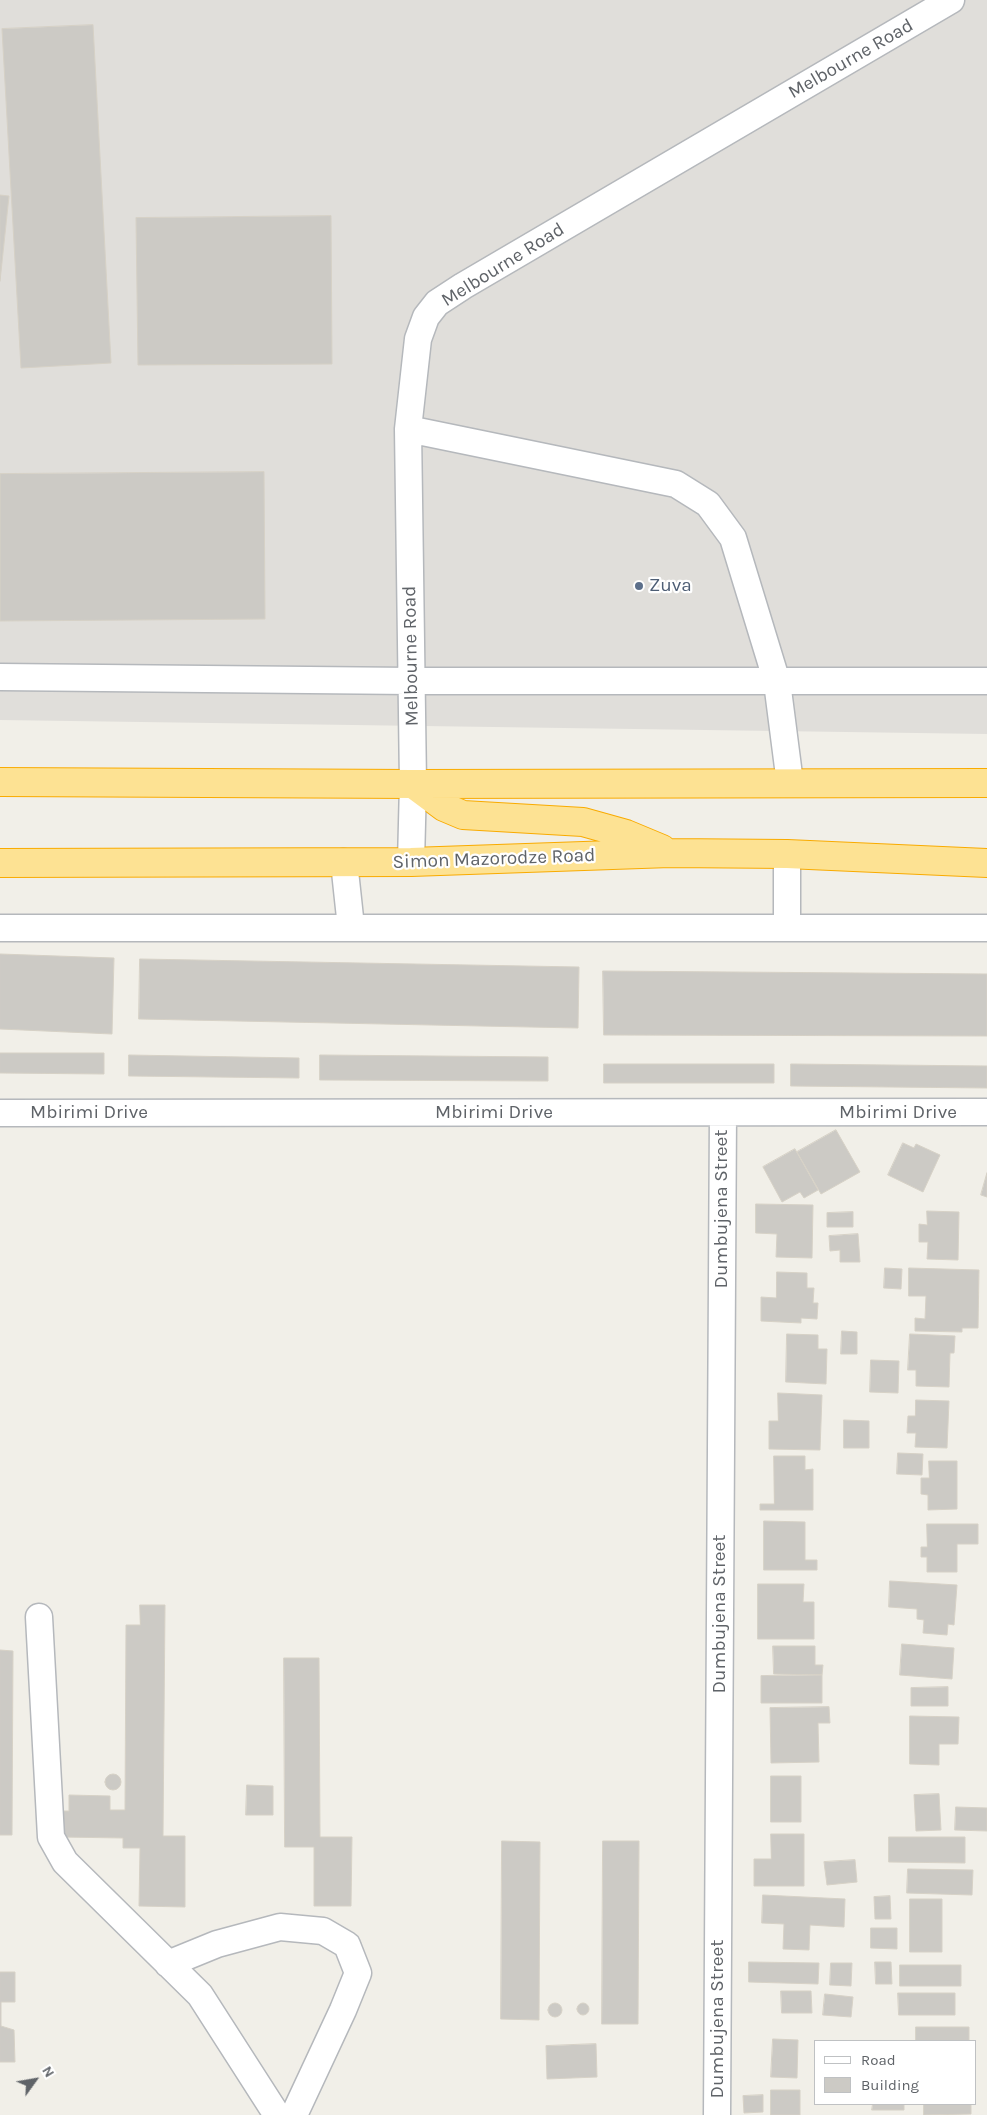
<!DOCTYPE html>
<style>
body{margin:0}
#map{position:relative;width:987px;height:2115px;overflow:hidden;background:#f1efe8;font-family:Karla,sans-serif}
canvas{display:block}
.legend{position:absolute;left:814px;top:2040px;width:162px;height:65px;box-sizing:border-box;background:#fff;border:1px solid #bfc1c3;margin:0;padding:6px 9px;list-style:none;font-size:15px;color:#5f6368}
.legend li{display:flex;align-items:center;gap:10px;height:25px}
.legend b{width:25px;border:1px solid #bfc1c3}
.north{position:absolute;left:10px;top:2055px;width:50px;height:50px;-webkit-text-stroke:4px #fff;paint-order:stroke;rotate:58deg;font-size:14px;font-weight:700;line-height:20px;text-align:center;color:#5f6368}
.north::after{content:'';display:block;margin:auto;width:18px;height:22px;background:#5f6368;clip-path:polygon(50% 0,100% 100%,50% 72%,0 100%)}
</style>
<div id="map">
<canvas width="987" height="2115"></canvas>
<ul class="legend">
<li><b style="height:6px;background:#fff"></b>Road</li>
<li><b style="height:14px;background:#cccac5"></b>Building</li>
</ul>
<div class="north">N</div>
</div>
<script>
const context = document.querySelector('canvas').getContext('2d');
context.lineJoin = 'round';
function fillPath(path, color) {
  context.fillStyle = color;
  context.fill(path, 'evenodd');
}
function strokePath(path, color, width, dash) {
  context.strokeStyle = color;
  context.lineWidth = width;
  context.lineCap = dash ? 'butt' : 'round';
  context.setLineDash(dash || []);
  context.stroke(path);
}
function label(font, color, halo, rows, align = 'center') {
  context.font = font + ' Karla,sans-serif';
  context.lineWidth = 4.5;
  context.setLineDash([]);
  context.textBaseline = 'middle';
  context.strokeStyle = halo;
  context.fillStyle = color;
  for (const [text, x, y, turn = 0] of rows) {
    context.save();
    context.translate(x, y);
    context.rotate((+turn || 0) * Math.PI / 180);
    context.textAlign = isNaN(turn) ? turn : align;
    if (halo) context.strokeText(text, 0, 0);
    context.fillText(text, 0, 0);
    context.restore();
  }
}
fillPath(new Path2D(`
 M 0,0 L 987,0 L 987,734 L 0,720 Z`), '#e0deda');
const building = new Path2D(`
 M 93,25 L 111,363 L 21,368 L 2,29 Z
 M 0,195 L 9,196 L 0,281 Z
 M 331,216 L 332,364 L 138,365 L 136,218 Z
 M 264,472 L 265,619 L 0,621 L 0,474 Z
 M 0,954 L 114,958 L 112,1034 L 0,1029 Z
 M 140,959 L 579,967 L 578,1028 L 139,1019 Z
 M 603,971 L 987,974 L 987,1036 L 604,1035 Z
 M 0,1053 L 104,1053 L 104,1074 L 0,1073 Z
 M 129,1055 L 299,1058 L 299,1078 L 129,1076 Z
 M 320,1055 L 548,1057 L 548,1081 L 320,1080 Z
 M 604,1064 L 774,1064 L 774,1083 L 604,1083 Z
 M 791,1064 L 987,1066 L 987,1088 L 791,1086 Z
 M 836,1130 L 860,1172 L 821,1194 L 797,1152 Z
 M 903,1143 L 914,1148 L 916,1144 L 940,1155 L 923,1192 L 888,1175 Z
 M 795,1149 L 818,1190 L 804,1198 L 800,1192 L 782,1202 L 763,1167 Z
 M 987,1173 L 987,1197 L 981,1195 Z
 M 756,1204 L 813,1205 L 812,1258 L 776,1257 L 777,1234 L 756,1233 Z
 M 927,1211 L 959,1212 L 958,1260 L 927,1259 L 928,1242 L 919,1242 L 919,1224 L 927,1225 Z
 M 853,1212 L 853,1227 L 827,1227 L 827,1213 Z
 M 858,1234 L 860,1262 L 840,1262 L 840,1250 L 830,1251 L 829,1236 Z
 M 885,1268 L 902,1269 L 901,1289 L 884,1288 Z
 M 909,1268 L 979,1270 L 978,1328 L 962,1328 L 962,1332 L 915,1331 L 915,1318 L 925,1319 L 926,1296 L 909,1296 Z
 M 777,1272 L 807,1273 L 807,1288 L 814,1288 L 813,1303 L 818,1303 L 817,1319 L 801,1318 L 801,1323 L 761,1321 L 761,1297 L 776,1298 Z
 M 842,1331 L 857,1332 L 857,1354 L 841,1354 Z
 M 787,1334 L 818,1335 L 818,1349 L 827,1349 L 826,1384 L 786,1382 Z
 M 910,1334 L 955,1336 L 954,1353 L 950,1353 L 949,1387 L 916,1386 L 916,1370 L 908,1370 Z
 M 871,1360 L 899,1361 L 898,1393 L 870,1392 Z
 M 778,1393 L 822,1395 L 820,1450 L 769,1449 L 769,1421 L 778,1421 Z
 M 916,1400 L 949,1401 L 947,1448 L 915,1447 L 916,1433 L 907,1433 L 908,1416 L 915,1416 Z
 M 844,1420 L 869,1421 L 869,1448 L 844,1448 Z
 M 898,1453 L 923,1454 L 922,1475 L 897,1474 Z
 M 774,1456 L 805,1456 L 805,1470 L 813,1469 L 813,1510 L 760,1510 L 760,1504 L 774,1504 Z
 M 929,1461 L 957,1461 L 957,1509 L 928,1510 L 928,1495 L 921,1494 L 921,1478 L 929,1478 Z
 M 764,1521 L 805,1522 L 805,1560 L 817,1560 L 817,1570 L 764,1570 Z
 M 927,1524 L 978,1524 L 978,1544 L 957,1544 L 957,1572 L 927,1572 L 927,1557 L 921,1557 L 921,1547 L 927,1547 Z
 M 890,1581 L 957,1585 L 954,1625 L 948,1624 L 947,1635 L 923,1633 L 924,1620 L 917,1619 L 917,1609 L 889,1607 Z
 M 758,1584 L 804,1584 L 803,1602 L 814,1602 L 814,1639 L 758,1639 Z
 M 140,1605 L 165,1605 L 163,1836 L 185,1836 L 185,1907 L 139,1906 L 140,1848 L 123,1848 L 123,1838 L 61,1837 L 62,1811 L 69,1811 L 69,1795 L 110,1796 L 110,1810 L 125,1810 L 126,1625 L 140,1625 Z
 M 902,1644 L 954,1648 L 952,1679 L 900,1675 Z
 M 773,1646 L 815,1646 L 815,1665 L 823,1665 L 822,1675 L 774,1674 Z
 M 0,1650 L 13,1651 L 12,1835 L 0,1835 Z
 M 284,1658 L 319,1658 L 320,1837 L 352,1837 L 351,1906 L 314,1906 L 314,1847 L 285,1847 Z
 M 822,1675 L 822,1703 L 761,1703 L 761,1676 Z
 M 948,1687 L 948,1706 L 911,1706 L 911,1688 Z
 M 829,1707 L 830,1723 L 818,1723 L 819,1762 L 771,1763 L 770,1708 Z
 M 910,1716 L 959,1717 L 958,1744 L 939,1744 L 939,1765 L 910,1764 Z
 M105 1782a8 8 0 1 1 16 0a8 8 0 1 1-16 0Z
 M 771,1776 L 801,1776 L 801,1822 L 771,1822 Z
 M 247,1785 L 273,1786 L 273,1815 L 246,1815 Z
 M 939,1794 L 941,1830 L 916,1831 L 914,1795 Z
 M 956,1807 L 987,1808 L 987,1831 L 955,1830 Z
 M 771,1834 L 804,1834 L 804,1886 L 754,1886 L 754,1859 L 771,1859 Z
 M 889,1837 L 965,1837 L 965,1863 L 889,1862 Z
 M 502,1841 L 540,1842 L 539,2020 L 501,2019 Z
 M 603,1841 L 639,1841 L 638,2024 L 602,2024 Z
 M 855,1860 L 857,1882 L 827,1885 L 824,1862 Z
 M 908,1869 L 973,1870 L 972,1895 L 907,1893 Z
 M 763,1895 L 845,1899 L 844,1927 L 810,1925 L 809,1950 L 783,1949 L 784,1924 L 762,1923 Z
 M 890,1896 L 891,1919 L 875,1919 L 874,1897 Z
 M 910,1899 L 942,1899 L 942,1952 L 910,1952 Z
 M 871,1928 L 897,1928 L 897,1949 L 871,1948 Z
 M 749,1962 L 819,1963 L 818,1984 L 749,1982 Z
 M 875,1962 L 891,1962 L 892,1984 L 876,1984 Z
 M 831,1963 L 852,1963 L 851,1986 L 830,1985 Z
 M 900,1965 L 961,1965 L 961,1986 L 900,1986 Z
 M 0,1972 L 15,1972 L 15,2002 L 1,2002 L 1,2026 L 14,2030 L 15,2062 L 0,2062 Z
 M 781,1991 L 811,1991 L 812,2013 L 782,2013 Z
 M 898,1993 L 955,1993 L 955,2015 L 899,2015 Z
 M 825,1994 L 853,1997 L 851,2017 L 823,2015 Z
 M577 2009a6 6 0 1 1 12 0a6 6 0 1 1-12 0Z
 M548 2010a7 7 0 1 1 14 0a7 7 0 1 1-14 0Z
 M 916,2027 L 969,2027 L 969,2041 L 916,2041 Z
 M 773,2039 L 798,2040 L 797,2078 L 771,2077 Z
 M 596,2044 L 597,2077 L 547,2079 L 546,2046 Z
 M 771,2090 L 800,2090 L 800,2115 L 771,2115 Z
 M 763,2095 L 763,2112 L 744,2113 L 743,2096 Z
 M 873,2104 L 904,2104 L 904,2110 L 872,2110 Z
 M 924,2104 L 971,2104 L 971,2114 L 924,2115 Z`);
fillPath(building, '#cccac5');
strokePath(building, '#d6d1c6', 1);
const minor = new Path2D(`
 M 408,429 L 676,484 L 708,504 L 733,538 L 777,682 L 790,783
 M 0,677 L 411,681 L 987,681
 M 787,854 L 787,926
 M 344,862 L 351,927
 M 411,862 L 413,784 L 408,429 L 418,339 L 426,317 L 437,303 L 463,286 L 951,0
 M 0,928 L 987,928
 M 0,1113 L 987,1112
 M 39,1617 L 51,1837 L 65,1862 L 200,1995 L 277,2115
 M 168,1964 L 217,1944 L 280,1927 L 323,1931 L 347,1945 L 358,1973 L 343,2010 L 294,2115
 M 717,2115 L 723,1113`);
const highway = new Path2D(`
 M 0,782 L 413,784 L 987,783
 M 413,784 L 444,807 L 463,815 L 583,822 L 626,834 L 662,849
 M 0,863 L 411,862 L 670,853 L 787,854 L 987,863`);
strokePath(minor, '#b5b8bc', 29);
strokePath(highway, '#f9ab00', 30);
strokePath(minor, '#fff', 26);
strokePath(highway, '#fde293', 28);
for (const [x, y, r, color] of [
 [639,586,5,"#5c6f8a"]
]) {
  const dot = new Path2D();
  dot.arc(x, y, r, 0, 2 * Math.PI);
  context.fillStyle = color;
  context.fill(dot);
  strokePath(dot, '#fff', 2);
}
label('19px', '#5f6368', '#fff', [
 ["Melbourne Road",851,59,-30],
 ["Melbourne Road",503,265,-32],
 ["Melbourne Road",411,656,-91],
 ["Simon Mazorodze Road",494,859,-2],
 ["Mbirimi Drive",89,1113],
 ["Mbirimi Drive",494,1113],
 ["Mbirimi Drive",898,1113],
 ["Dumbujena Street",722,1209,-90],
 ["Dumbujena Street",720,1614,-90],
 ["Dumbujena Street",718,2019,-90]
]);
label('19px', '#4e5e75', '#fff', [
 ["Zuva",649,586]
], 'left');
</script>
